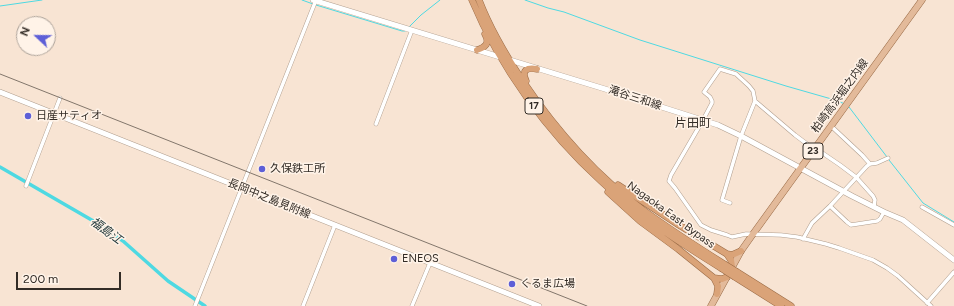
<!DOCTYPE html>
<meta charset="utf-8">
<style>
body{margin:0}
#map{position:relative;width:954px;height:306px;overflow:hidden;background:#f8e4d3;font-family:Figtree,sans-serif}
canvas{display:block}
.north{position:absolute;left:16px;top:16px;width:40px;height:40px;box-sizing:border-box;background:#fff3e8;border:1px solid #ada39a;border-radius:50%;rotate:292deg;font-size:11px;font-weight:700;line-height:16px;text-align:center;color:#332c26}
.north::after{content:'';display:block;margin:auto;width:14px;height:18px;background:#5e5fd7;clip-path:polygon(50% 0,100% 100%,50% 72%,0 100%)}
.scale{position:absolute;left:16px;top:272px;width:105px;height:18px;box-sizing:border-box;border:2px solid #332c26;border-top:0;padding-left:5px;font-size:12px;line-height:14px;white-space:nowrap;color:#332c26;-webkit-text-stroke:3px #fff3e8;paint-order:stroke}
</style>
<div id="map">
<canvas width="954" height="306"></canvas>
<div class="north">N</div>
<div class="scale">200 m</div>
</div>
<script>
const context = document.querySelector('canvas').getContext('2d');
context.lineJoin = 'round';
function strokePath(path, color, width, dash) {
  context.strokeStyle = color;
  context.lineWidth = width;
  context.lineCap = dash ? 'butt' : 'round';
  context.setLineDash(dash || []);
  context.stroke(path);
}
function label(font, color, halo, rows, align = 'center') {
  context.font = font + ' Figtree,"Noto Sans JP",sans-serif';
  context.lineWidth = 3;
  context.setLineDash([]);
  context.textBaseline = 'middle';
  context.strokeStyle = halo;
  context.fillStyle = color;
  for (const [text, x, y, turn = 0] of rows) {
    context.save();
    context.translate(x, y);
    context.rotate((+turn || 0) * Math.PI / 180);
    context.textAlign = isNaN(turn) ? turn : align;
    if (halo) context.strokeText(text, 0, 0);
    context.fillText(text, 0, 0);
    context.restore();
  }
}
strokePath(new Path2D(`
 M 302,0 L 313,4
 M 525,0 L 548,8 L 564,12 L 640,40 L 786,86 L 835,100 L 845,104
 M 316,5 L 402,31 L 405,31
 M 0,6 L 42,0
 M 409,27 L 421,15 L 440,0
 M 849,107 L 887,157
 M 889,160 L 923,203 L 954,222`), '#4ed9e2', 1);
strokePath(new Path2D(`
 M 0,167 L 102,226 L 123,241 L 168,281 L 205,306`), '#4ed9e2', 3.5);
const minor = new Path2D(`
 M 755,101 L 795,135 L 811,147 L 818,150 L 840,165 L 856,177 L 873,196 L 875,200 L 874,206
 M 376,124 L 412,30
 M 831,126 L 862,155 L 870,164
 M 26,186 L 60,98
 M 730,203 L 722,200 L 741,136 L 755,101 L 753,91 L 749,86 L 736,74 L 720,69 L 704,92 L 710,97 L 712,101 L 712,103 L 703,120 L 671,175 L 669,181 L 675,188 L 701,225 L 711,230 L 727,235 L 732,237 L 746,234 L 781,235 L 797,237 L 826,244 L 839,248 L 873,260 L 887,268 L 898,276 L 931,306
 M 830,206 L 847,222 L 851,225 L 877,221 L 880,219 L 884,212
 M 922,207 L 954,225
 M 803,239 L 812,223 L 830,206 L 867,166 L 870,164 L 877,163 L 888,158
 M 927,303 L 954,272
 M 195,306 L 316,0
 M 303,306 L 335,225
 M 412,306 L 430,263`);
const secondary = new Path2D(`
 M 313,0 L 605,89 L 718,125 L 741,136 L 852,196 L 884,212 L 903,220 L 954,260
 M 0,92 L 539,306`);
const primary = new Path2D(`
 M 711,306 L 741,251 L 753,234 L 922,0`);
const trunk = new Path2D(`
 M 472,0 C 500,67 547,132 601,181 C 637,215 679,242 721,268
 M 479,0 C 490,29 505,54 522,80 C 555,129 595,175 643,210 C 669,229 697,247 724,264
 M 477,50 C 486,47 490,43 485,34
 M 526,81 C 521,70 527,67 537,69
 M 618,185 L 679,225 L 727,254 L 731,260 L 732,267
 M 608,192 L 640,221 L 678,249 L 714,278 L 718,286 L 717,294
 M 727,254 L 732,255 L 741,251
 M 737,272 L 791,306
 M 735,277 L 781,306
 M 714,278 L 722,279 L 727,277`);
strokePath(minor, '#b09e8e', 4.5);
strokePath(secondary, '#b09e8e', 6);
strokePath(primary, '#996a45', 7);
strokePath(trunk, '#996a45', 7);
strokePath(minor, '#fff', 3.5);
strokePath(secondary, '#fff', 5);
strokePath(primary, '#e3ba9a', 6);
strokePath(trunk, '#daa378', 6);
strokePath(new Path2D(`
 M 0,74 L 587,306`), '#82766b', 1);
const trunkBridge = new Path2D(`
 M 724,264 L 737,272
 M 721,268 L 735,277`);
strokePath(trunkBridge, '#996a45', 7, []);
strokePath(trunkBridge, '#daa378', 6);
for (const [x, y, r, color] of [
 [28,116,4,"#5e5fd7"],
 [262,169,4,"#5e5fd7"],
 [394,259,4,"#5e5fd7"],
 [512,284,4,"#5e5fd7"]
]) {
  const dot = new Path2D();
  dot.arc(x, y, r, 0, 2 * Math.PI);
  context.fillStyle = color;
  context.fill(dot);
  strokePath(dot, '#fff3e8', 1.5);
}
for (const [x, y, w] of [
 [534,106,18],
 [813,151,20]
]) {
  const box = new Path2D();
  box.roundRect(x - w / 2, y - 8, w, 16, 3);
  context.fillStyle = '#fff3e8';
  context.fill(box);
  strokePath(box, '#332c26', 1);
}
label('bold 10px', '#332c26', null, [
 ["17",534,106],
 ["23",813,151]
]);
label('11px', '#332c26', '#fff3e8', [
 ["柏崎高浜堀之内線",840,96,-54],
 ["滝谷三和線",635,98,18],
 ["長岡中之島見附線",269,199,22],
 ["Nagaoka East Bypass",671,215,36]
]);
label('11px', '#332c26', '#fff3e8', [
 ["日産サティオ",36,116],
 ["久保鉄工所",270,169],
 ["ENEOS",402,259],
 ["くるま広場",520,284]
], 'left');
label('12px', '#332c26', '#fff3e8', [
 ["片田町",693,123]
]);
label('italic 12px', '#21383a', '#fff3e8', [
 ["福島江",106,231,36]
]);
</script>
